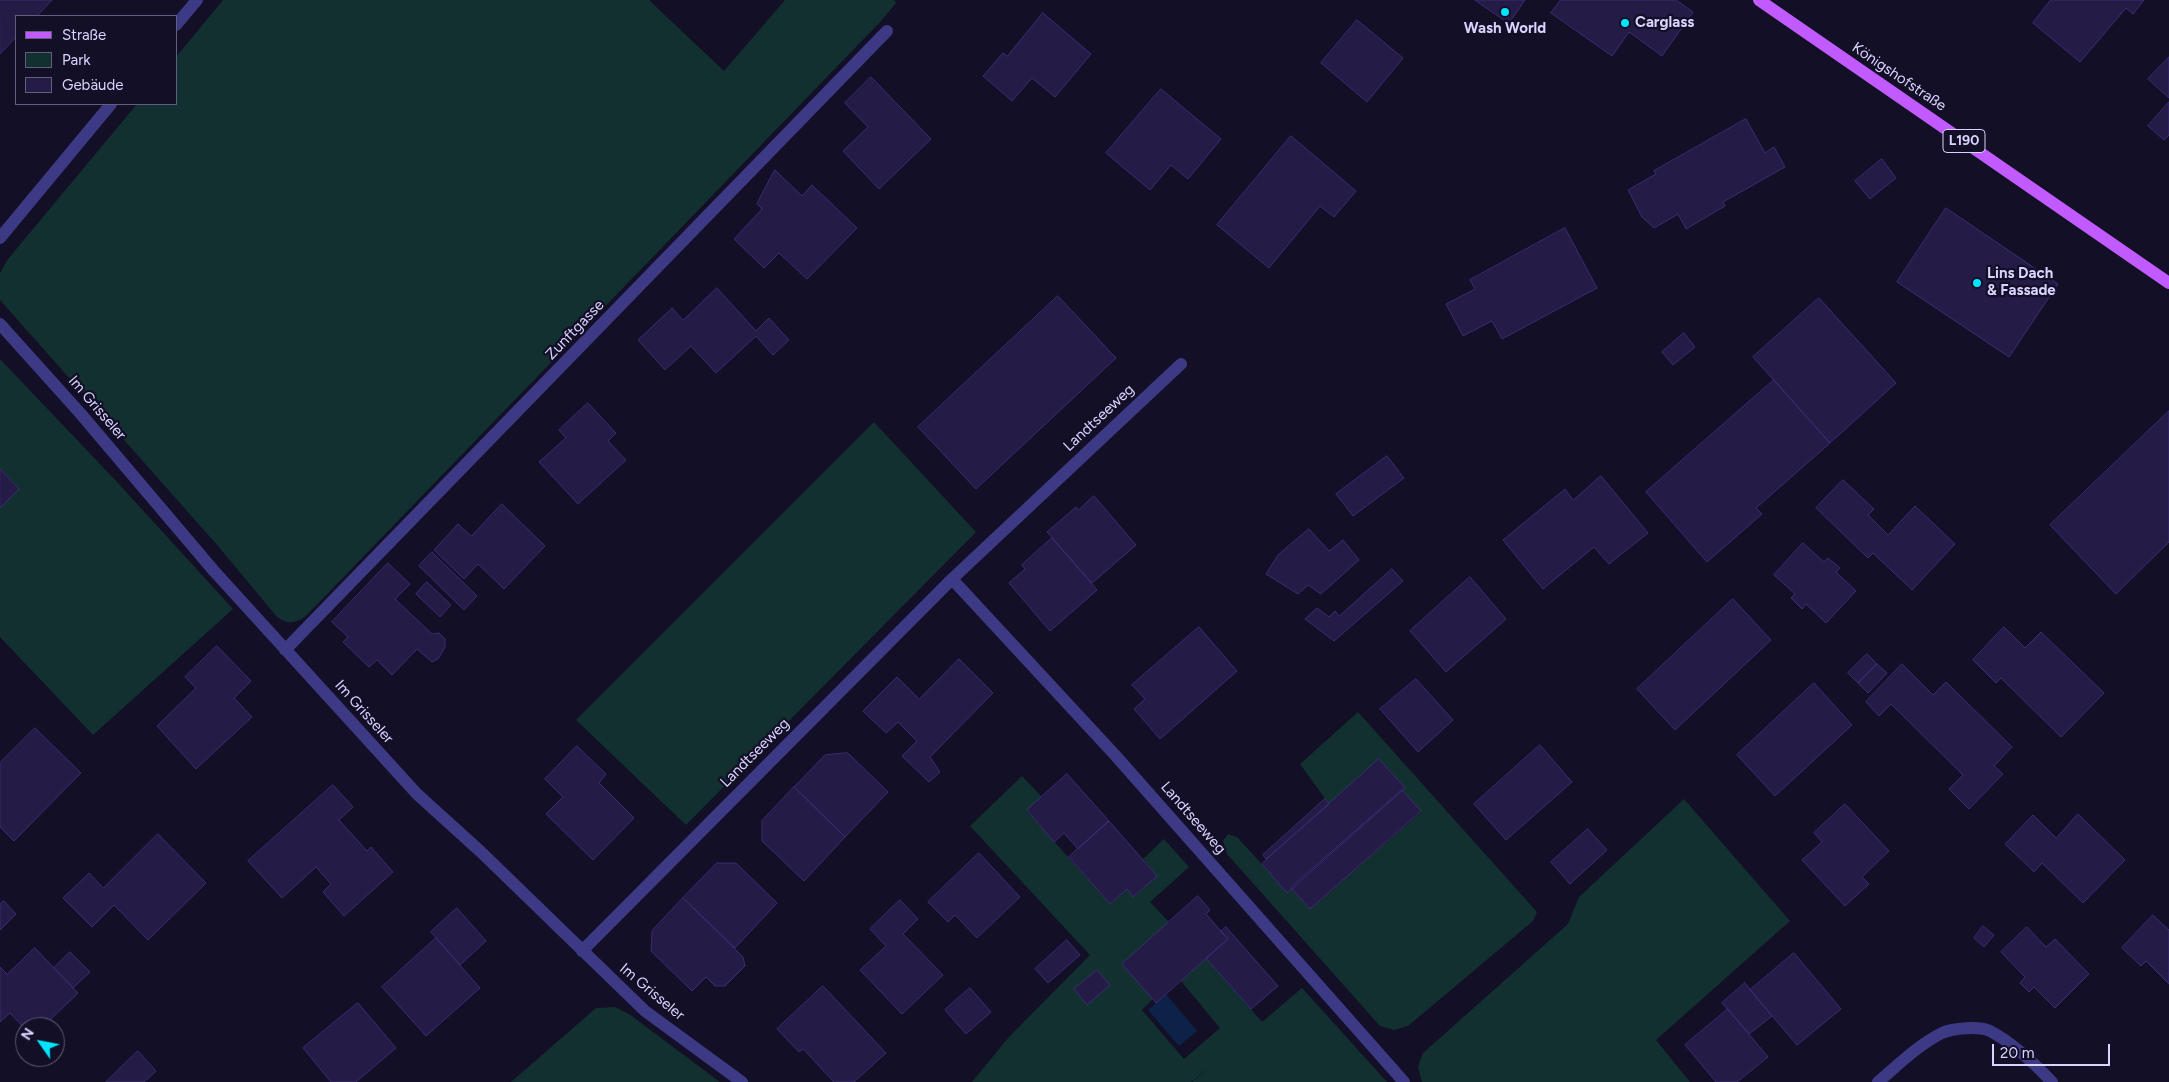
<!DOCTYPE html>
<meta charset="utf-8">
<style>
body{margin:0}
#map{position:relative;width:2169px;height:1082px;overflow:hidden;background:#130f26;font-family:Figtree,sans-serif}
canvas{display:block}
.legend{position:absolute;left:15px;top:15px;width:162px;height:90px;box-sizing:border-box;background:#130f26;border:1px solid #625e7d;margin:0;padding:6px 9px;list-style:none;font-size:15px;color:#d9d4ff}
.legend li{display:flex;align-items:center;gap:10px;height:25px}
.legend b{width:25px;border:1px solid #625e7d}
.north{position:absolute;left:15px;top:1017px;width:50px;height:50px;box-sizing:border-box;background:#130f26;border:1px solid #625e7d;border-radius:50%;rotate:303deg;font-size:14px;font-weight:700;line-height:20px;text-align:center;color:#d9d4ff}
.north::after{content:'';display:block;margin:auto;width:18px;height:22px;background:#00e5ff;clip-path:polygon(50% 0,100% 100%,50% 72%,0 100%)}
.scale{position:absolute;left:1992px;top:1044px;width:118px;height:22px;box-sizing:border-box;border:2px solid #d9d4ff;border-top:0;padding-left:6px;font-size:15px;line-height:18px;white-space:nowrap;color:#d9d4ff;-webkit-text-stroke:4px #130f26;paint-order:stroke}
</style>
<div id="map">
<canvas width="2169" height="1082"></canvas>
<ul class="legend">
<li><b style="height:6px;background:#c25bff"></b>Straße</li>
<li><b style="height:14px;background:#12302f"></b>Park</li>
<li><b style="height:14px;background:#241b47"></b>Gebäude</li>
</ul>
<div class="north">N</div>
<div class="scale">20 m</div>
</div>
<script>
const context = document.querySelector('canvas').getContext('2d');
context.lineJoin = 'round';
function fillPath(path, color) {
  context.fillStyle = color;
  context.fill(path, 'evenodd');
}
function strokePath(path, color, width, dash) {
  context.strokeStyle = color;
  context.lineWidth = width;
  context.lineCap = dash ? 'butt' : 'round';
  context.setLineDash(dash || []);
  context.stroke(path);
}
function label(font, color, halo, rows, align = 'center') {
  context.font = font + ' Figtree,sans-serif';
  context.lineWidth = 4.5;
  context.setLineDash([]);
  context.textBaseline = 'middle';
  context.strokeStyle = halo;
  context.fillStyle = color;
  for (const [text, x, y, turn = 0] of rows) {
    context.save();
    context.translate(x, y);
    context.rotate((+turn || 0) * Math.PI / 180);
    context.textAlign = isNaN(turn) ? turn : align;
    if (halo) context.strokeText(text, 0, 0);
    context.fillText(text, 0, 0);
    context.restore();
  }
}
fillPath(new Path2D(`
 M 223,0 L 649,0 L 724,71 L 785,0 L 894,0 L 896,3 L 881,21 L 305,617 C 293,624 288,624 277,617 L 218,546 L 0,300 L 0,273 L 8,259 L 137,104 L 176,104 L 176,57 Z
 M 0,359 L 118,483 L 233,609 L 93,735 L 0,637 L 0,508 L 19,489 L 0,469 Z
 M 874,422 L 976,532 L 686,825 L 576,720 Z
 M 1358,712 L 1537,912 L 1533,921 L 1408,1026 L 1394,1030 L 1380,1026 L 1227,854 L 1223,841 L 1228,834 L 1237,837 L 1287,892 L 1291,888 L 1310,909 L 1421,812 L 1402,790 L 1405,788 L 1379,759 L 1329,804 L 1300,764 Z
 M 1022,776 L 1042,797 L 1027,811 L 1110,904 L 1127,889 L 1134,896 L 1157,876 L 1143,859 L 1164,839 L 1189,867 L 1150,902 L 1169,922 L 1153,999 L 1142,1010 L 1184,1059 L 1220,1028 L 1181,981 L 1206,958 L 1262,1022 L 1302,988 L 1387,1082 L 1192,1082 L 1212,1065 L 1191,1082 L 972,1082 L 1008,1038 L 1090,955 L 970,826 Z
 M 1684,799 L 1790,921 L 1656,1040 L 1690,1082 L 1422,1082 L 1418,1067 L 1423,1053 L 1568,924 L 1579,897 Z
 M 615,1007 L 629,1014 L 720,1082 L 511,1082 L 596,1008 Z`), '#12302f');
fillPath(new Path2D(`
 M 1166,994 L 1197,1031 L 1179,1046 L 1148,1010 Z`), '#0c2248');
const building = new Path2D(`
 M 0,0 L 52,0 L 37,16 L 16,16 L 16,37 L 0,54 Z
 M 1475,0 L 1525,0 L 1509,23 Z
 M 1561,0 L 1676,0 L 1693,12 L 1662,56 L 1629,32 L 1612,56 L 1551,13 Z
 M 2051,0 L 2144,0 L 2133,14 L 2126,8 L 2080,62 L 2033,23 Z
 M 1043,13 L 1091,54 L 1055,97 L 1032,78 L 1012,101 L 983,76 L 1003,53 L 1007,56 Z
 M 1357,20 L 1403,58 L 1367,102 L 1321,63 Z
 M 2169,57 L 2169,98 L 2148,79 Z
 M 871,77 L 931,139 L 879,189 L 843,151 L 868,127 L 845,103 Z
 M 1161,89 L 1221,139 L 1188,179 L 1171,165 L 1150,190 L 1106,153 Z
 M 2169,102 L 2169,135 L 2164,140 L 2148,126 Z
 M 1746,119 L 1765,153 L 1774,147 L 1785,167 L 1723,202 L 1725,206 L 1686,229 L 1678,214 L 1654,228 L 1642,217 L 1628,190 L 1656,174 L 1654,171 Z
 M 1291,136 L 1356,191 L 1334,217 L 1320,206 L 1269,268 L 1217,225 Z
 M 1882,159 L 1896,178 L 1870,199 L 1855,181 Z
 M 775,170 L 802,196 L 812,185 L 857,228 L 807,279 L 779,253 L 764,268 L 734,239 L 762,209 L 757,204 Z
 M 1946,208 L 2058,284 L 2009,357 L 1897,282 Z
 M 1565,228 L 1597,288 L 1502,339 L 1492,321 L 1463,336 L 1446,304 L 1475,289 L 1470,280 Z
 M 717,288 L 756,331 L 769,318 L 789,340 L 773,355 L 756,336 L 716,373 L 691,346 L 665,370 L 638,340 L 672,308 L 683,320 Z
 M 1058,296 L 1116,358 L 976,489 L 918,427 Z
 M 1819,298 L 1896,383 L 1830,443 L 1753,357 Z
 M 1684,333 L 1695,347 L 1673,365 L 1662,352 Z
 M 1774,380 L 1830,443 L 1756,508 L 1762,514 L 1707,562 L 1646,492 Z
 M 588,403 L 616,433 L 608,441 L 626,460 L 578,504 L 539,462 L 566,438 L 559,430 Z
 M 2169,411 L 2169,542 L 2116,594 L 2050,525 Z
 M 1387,456 L 1404,478 L 1353,516 L 1336,494 Z
 M 0,469 L 19,489 L 0,508 Z
 M 1601,476 L 1648,533 L 1609,564 L 1594,547 L 1543,589 L 1503,540 L 1565,489 L 1573,500 Z
 M 1843,480 L 1874,509 L 1868,515 L 1888,535 L 1915,506 L 1955,544 L 1912,590 L 1873,553 L 1868,558 L 1816,508 Z
 M 1094,496 L 1136,545 L 1092,583 L 1047,532 L 1076,507 L 1078,510 Z
 M 502,504 L 545,546 L 504,589 L 478,564 L 464,579 L 434,550 L 458,524 L 471,536 Z
 M 1309,529 L 1329,551 L 1343,540 L 1359,560 L 1321,594 L 1308,585 L 1298,594 L 1266,574 L 1278,555 Z
 M 1052,538 L 1097,590 L 1050,631 L 1009,583 L 1025,569 L 1022,565 Z
 M 1803,543 L 1824,562 L 1828,558 L 1840,568 L 1836,572 L 1856,591 L 1826,623 L 1806,604 L 1802,609 L 1791,598 L 1795,594 L 1774,575 Z
 M 432,552 L 477,596 L 464,610 L 419,566 Z
 M 388,563 L 410,584 L 395,599 L 432,634 L 439,633 L 445,639 L 445,647 L 438,659 L 432,662 L 417,649 L 392,675 L 377,660 L 369,667 L 343,642 L 348,637 L 332,622 Z
 M 1392,569 L 1403,581 L 1334,641 L 1305,619 L 1317,608 L 1329,617 L 1335,611 L 1339,616 Z
 M 1470,577 L 1506,619 L 1446,672 L 1410,631 Z
 M 427,582 L 451,605 L 440,617 L 416,594 Z
 M 1733,599 L 1771,640 L 1675,730 L 1637,689 Z
 M 1199,627 L 1237,671 L 1160,739 L 1134,709 L 1145,699 L 1132,685 Z
 M 2004,627 L 2025,648 L 2041,632 L 2104,693 L 2061,737 L 2001,678 L 1996,683 L 1973,660 Z
 M 217,646 L 251,681 L 234,698 L 252,717 L 196,769 L 157,726 L 196,688 L 185,677 Z
 M 1867,654 L 1877,664 L 1858,683 L 1848,673 Z
 M 959,659 L 993,693 L 930,757 L 940,772 L 929,782 L 902,756 L 917,741 L 898,722 L 886,733 L 863,711 L 897,677 L 919,699 Z
 M 1877,664 L 1887,673 L 1868,693 L 1858,683 Z
 M 1902,664 L 1933,695 L 1946,682 L 2012,747 L 1994,766 L 2003,774 L 1969,809 L 1949,789 L 1963,775 L 1891,704 L 1879,716 L 1866,702 Z
 M 1416,679 L 1453,720 L 1418,752 L 1380,709 Z
 M 1814,683 L 1852,725 L 1775,796 L 1737,755 Z
 M 35,728 L 81,773 L 14,841 L 0,827 L 0,763 Z
 M 1540,745 L 1572,782 L 1506,840 L 1474,804 Z
 M 577,746 L 606,774 L 599,783 L 634,818 L 593,860 L 546,814 L 563,797 L 545,779 Z
 M 848,753 L 888,792 L 845,837 L 794,787 L 825,755 Z
 M 1379,759 L 1405,788 L 1287,893 L 1262,864 Z
 M 1067,774 L 1109,821 L 1078,849 L 1064,833 L 1054,842 L 1027,810 Z
 M 333,785 L 353,807 L 339,820 L 367,851 L 371,847 L 393,872 L 344,916 L 323,892 L 331,884 L 316,867 L 282,898 L 248,861 Z
 M 794,787 L 845,837 L 804,881 L 762,841 L 762,821 Z
 M 1402,790 L 1421,811 L 1310,909 L 1291,888 Z
 M 1325,799 L 1329,804 L 1266,859 L 1263,855 Z
 M 1845,804 L 1889,851 L 1862,877 L 1869,884 L 1845,906 L 1802,860 L 1822,842 L 1814,833 Z
 M 2078,814 L 2125,860 L 2083,903 L 2042,863 L 2034,872 L 2005,844 L 2033,815 L 2056,838 Z
 M 1109,821 L 1157,876 L 1133,897 L 1127,889 L 1110,904 L 1069,857 Z
 M 1588,829 L 1607,850 L 1570,884 L 1551,862 Z
 M 158,834 L 206,883 L 148,940 L 114,905 L 92,927 L 63,898 L 89,873 L 103,888 Z
 M 979,853 L 1020,897 L 977,938 L 955,915 L 948,922 L 928,902 Z
 M 717,863 L 736,863 L 777,903 L 735,948 L 683,898 Z
 M 1198,896 L 1210,910 L 1206,914 L 1228,939 L 1156,1003 L 1122,964 Z
 M 683,898 L 743,957 L 745,966 L 725,986 L 715,986 L 706,977 L 692,991 L 651,951 L 652,931 Z
 M 900,900 L 918,919 L 903,934 L 943,975 L 902,1014 L 860,970 L 886,946 L 870,929 Z
 M 4,901 L 16,914 L 0,930 L 0,904 Z
 M 457,908 L 486,941 L 460,965 L 431,932 Z
 M 2153,915 L 2169,930 L 2169,984 L 2146,961 L 2141,966 L 2122,948 Z
 M 1983,926 L 1994,935 L 1984,947 L 1974,938 Z
 M 1226,927 L 1278,986 L 1251,1009 L 1206,958 L 1228,939 L 1221,932 Z
 M 2027,927 L 2046,947 L 2055,939 L 2089,974 L 2055,1008 L 2034,987 L 2029,992 L 2020,983 L 2025,977 L 2001,952 Z
 M 436,938 L 480,988 L 426,1036 L 382,987 Z
 M 1067,940 L 1080,955 L 1048,983 L 1035,969 Z
 M 35,948 L 78,993 L 43,1027 L 25,1029 L 10,1013 L 0,1022 L 0,967 L 7,974 Z
 M 70,952 L 90,972 L 73,988 L 54,968 Z
 M 1794,953 L 1841,1009 L 1797,1045 L 1750,990 Z
 M 1097,970 L 1110,985 L 1087,1005 L 1074,989 Z
 M 1745,983 L 1772,1016 L 1749,1034 L 1722,1003 Z
 M 823,986 L 886,1053 L 854,1082 L 834,1082 L 803,1049 L 799,1052 L 777,1029 Z
 M 970,988 L 991,1012 L 966,1034 L 945,1010 Z
 M 358,1003 L 396,1048 L 356,1082 L 331,1082 L 303,1048 Z
 M 1728,1009 L 1768,1057 L 1737,1082 L 1716,1082 L 1685,1045 Z
 M 138,1051 L 156,1071 L 144,1082 L 106,1082 Z`);
fillPath(building, '#241b47');
strokePath(building, '#3b2d73', 1);
strokePath(new Path2D(`
 M 176,25 L 197,0
 M 0,238 L 111,104
 M 0,324 L 80,413 L 214,571 L 417,794 L 481,852 L 645,1011 L 742,1082
 M 952,579 L 1181,364
 M 285,650 L 887,31
 M 582,951 L 952,579 L 1115,755 L 1404,1082
 M 1878,1082 C 1898,1065 1918,1045 1942,1033 C 1953,1028 1979,1026 1990,1031 C 2013,1043 2035,1064 2052,1082`), '#3d3a85', 12);
strokePath(new Path2D(`
 M 1759,0 L 2169,283`), '#c25bff', 12);
for (const [x, y, r, color] of [
 [1505,12,5,"#00e5ff"],
 [1625,23,5,"#00e5ff"],
 [1977,283,5,"#00e5ff"]
]) {
  const dot = new Path2D();
  dot.arc(x, y, r, 0, 2 * Math.PI);
  context.fillStyle = color;
  context.fill(dot);
  strokePath(dot, '#130f26', 2);
}
for (const [x, y, w] of [
 [1964,141,42]
]) {
  const box = new Path2D();
  box.roundRect(x - w / 2, y - 11.5, w, 23, 4);
  context.fillStyle = '#130f26';
  context.fill(box);
  strokePath(box, '#d9d4ff', 1);
}
label('bold 14px', '#d9d4ff', null, [
 ["L190",1964,141]
]);
label('bold 15px', '#d9d4ff', '#130f26', [
 ["Carglass",1635,23],
 ["Wash World",1505,29,"center"],
 ["Lins Dach",1987,274],
 ["& Fassade",1987,291]
], 'left');
label('15px', '#d9d4ff', '#130f26', [
 ["Königshofstraße",1899,77,34],
 ["Zunftgasse",575,330,-46],
 ["Im Grisseler",97,408,49],
 ["Landtseeweg",1099,418,-43],
 ["Im Grisseler",364,712,48],
 ["Landtseeweg",755,753,-45],
 ["Landtseeweg",1193,818,49],
 ["Im Grisseler",652,992,40]
]);
</script>
